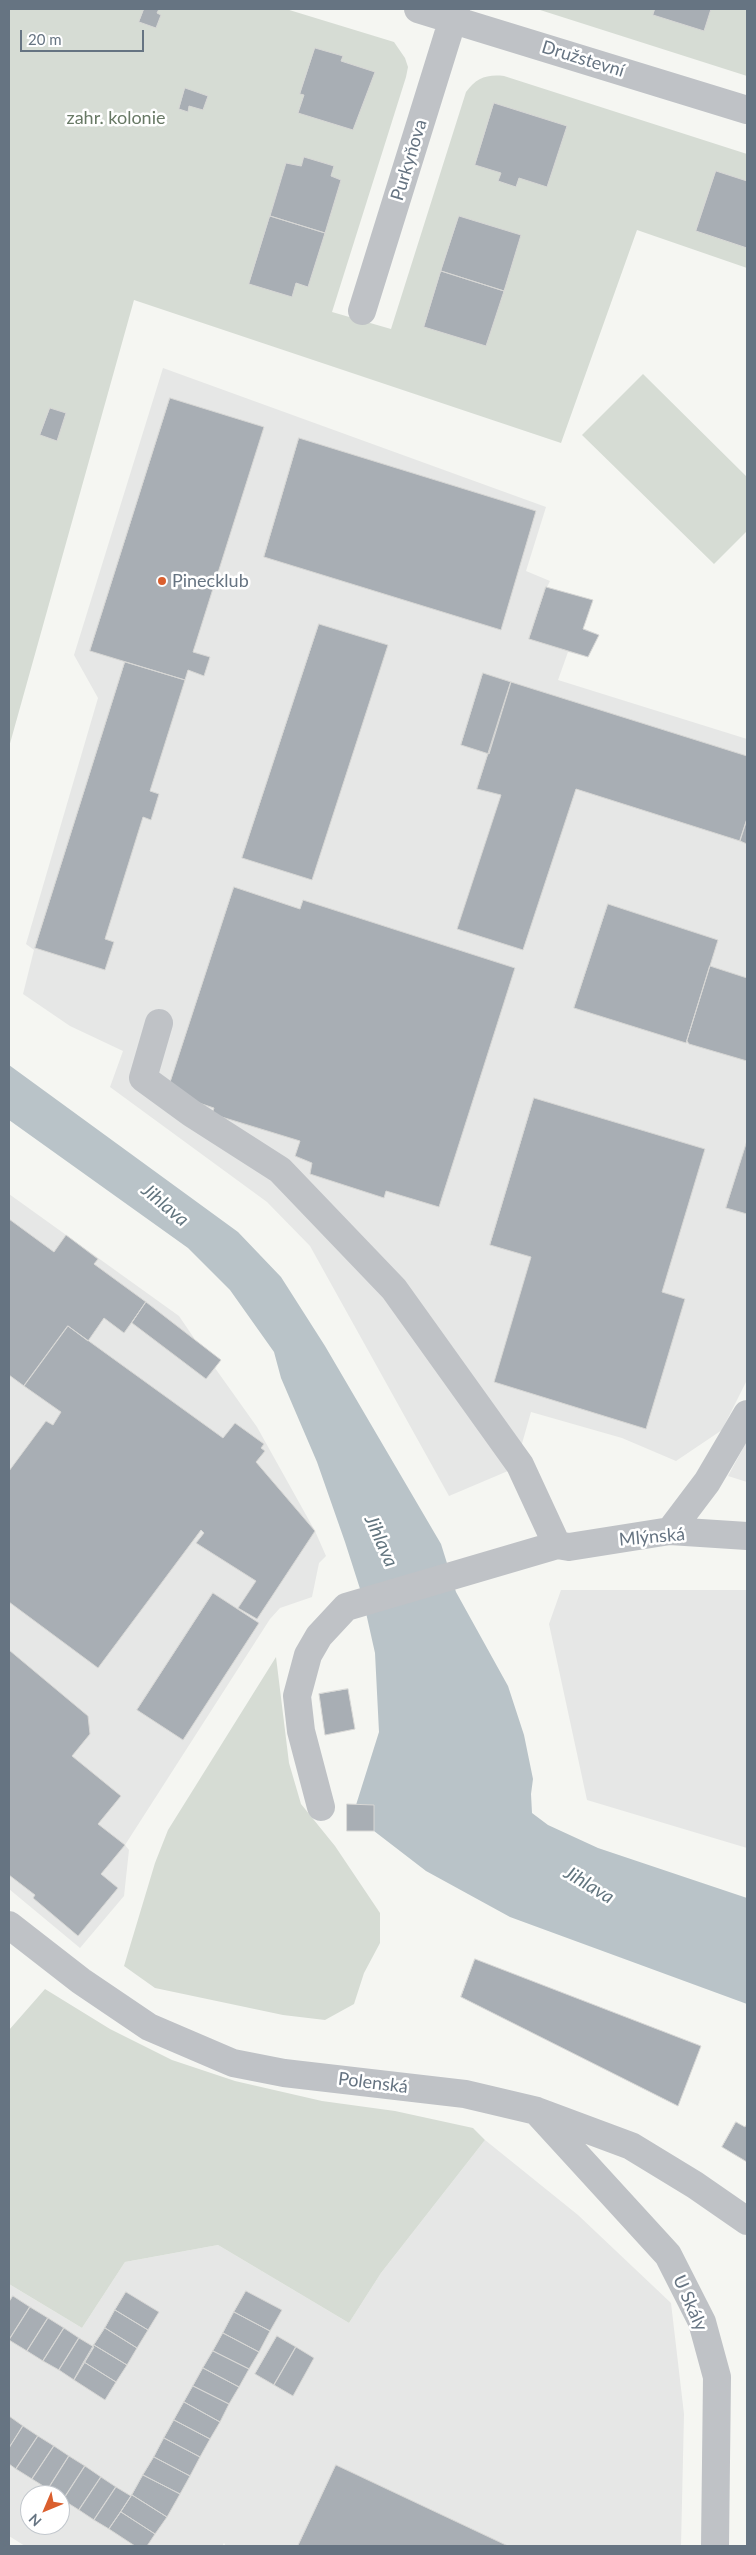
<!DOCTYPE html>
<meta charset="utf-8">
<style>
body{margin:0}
#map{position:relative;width:756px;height:2555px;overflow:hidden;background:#f5f6f2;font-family:Lato,sans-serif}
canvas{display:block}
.frame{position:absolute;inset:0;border:10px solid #667482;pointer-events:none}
.north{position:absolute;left:20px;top:2485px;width:50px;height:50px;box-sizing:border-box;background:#fff;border:1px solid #c2c7cd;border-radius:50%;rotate:225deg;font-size:14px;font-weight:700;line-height:20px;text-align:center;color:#667482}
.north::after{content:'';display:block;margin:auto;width:18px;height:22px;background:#da5f2e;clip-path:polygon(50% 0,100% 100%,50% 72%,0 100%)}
.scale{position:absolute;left:20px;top:30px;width:124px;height:22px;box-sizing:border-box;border:2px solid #667482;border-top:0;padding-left:6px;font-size:15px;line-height:18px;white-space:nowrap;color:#667482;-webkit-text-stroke:4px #fff;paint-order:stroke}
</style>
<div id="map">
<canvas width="756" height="2555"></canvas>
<div class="frame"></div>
<div class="north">N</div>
<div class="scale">20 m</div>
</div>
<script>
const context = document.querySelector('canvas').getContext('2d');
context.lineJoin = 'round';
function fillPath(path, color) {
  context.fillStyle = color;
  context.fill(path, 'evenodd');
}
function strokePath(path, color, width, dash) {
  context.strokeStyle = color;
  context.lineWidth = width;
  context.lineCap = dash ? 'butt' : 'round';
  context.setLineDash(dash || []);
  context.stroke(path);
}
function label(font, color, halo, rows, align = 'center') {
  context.font = font + ' Lato,sans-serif';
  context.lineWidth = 5;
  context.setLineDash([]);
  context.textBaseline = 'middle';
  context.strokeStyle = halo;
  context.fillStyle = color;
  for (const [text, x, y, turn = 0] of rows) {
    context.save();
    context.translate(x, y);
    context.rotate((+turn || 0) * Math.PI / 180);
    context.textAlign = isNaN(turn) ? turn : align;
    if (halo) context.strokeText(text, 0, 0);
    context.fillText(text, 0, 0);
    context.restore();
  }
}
fillPath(new Path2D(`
 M 163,368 L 546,507 L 526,571 L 550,581 L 547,587 L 593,600 L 583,628 L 599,635 L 588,657 L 568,652 L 558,680 L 747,739 L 747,1380 L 722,1430 L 676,1461 L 622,1438 L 531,1412 L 515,1468 L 449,1496 L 310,1246 L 267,1202 L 110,1087 L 123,1051 L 70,1026 L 23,994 L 34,950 L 26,944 L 98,698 L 74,655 Z
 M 9,1194 L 179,1316 L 196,1341 L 221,1360 L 215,1368 L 257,1427 L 315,1531 L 326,1556 L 319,1563 L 312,1597 L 280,1608 L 270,1619 L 125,1845 L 129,1850 L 124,1896 L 80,1948 L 9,1889 Z
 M 747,1441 L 747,1482 L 728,1476 Z
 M 561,1590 L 747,1590 L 747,1848 L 587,1800 L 549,1624 Z
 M 485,2140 L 578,2215 L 671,2303 L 684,2414 L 681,2546 L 226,2546 L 224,2543 L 222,2546 L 25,2546 L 9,2536 L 9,2284 L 82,2328 L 125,2262 L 218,2245 L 349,2323 L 381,2273 ZM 30,2495 L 60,2495 L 60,2525 L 30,2525 Z`), '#e6e7e6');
fillPath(new Path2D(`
 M 9,9 L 286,9 L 394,42 L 405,58 L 408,67 L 406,77 L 332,312 L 391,329 L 466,92 C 476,78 487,74 504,76 L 747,154 L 747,268 L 637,230 L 561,443 L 134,300 L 9,747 Z
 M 537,9 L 747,9 L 747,76 Z
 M 643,374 L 747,477 L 747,531 L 714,564 L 582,435 Z
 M 276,1657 L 289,1763 L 301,1804 L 335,1846 L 380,1913 L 380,1943 L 364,1973 L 354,2004 L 325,2020 L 283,2015 L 155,1988 L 124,1966 L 155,1863 L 168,1830 Z
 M 45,1989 L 110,2029 L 172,2060 L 235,2081 L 322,2101 L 395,2111 L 473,2128 L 485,2140 L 381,2273 L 349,2323 L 218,2245 L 125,2262 L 82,2328 L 9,2284 L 9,2030 Z`), '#d6dcd4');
fillPath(new Path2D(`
 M 9,1065 L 238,1232 L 281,1277 L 325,1346 L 441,1544 L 456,1592 L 508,1686 L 524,1735 L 533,1779 L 531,1794 L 532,1813 L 548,1825 L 598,1848 L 747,1898 L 747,2004 L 510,1917 L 426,1871 L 374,1831 L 374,1805 L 356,1805 L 379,1732 L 375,1653 L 362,1595 L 345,1542 L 317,1462 L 281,1378 L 274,1352 L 230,1290 L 188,1248 L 9,1120 Z`), '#b9c3c8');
const building = new Path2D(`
 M 144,9 L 159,9 L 157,13 L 161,15 L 156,28 L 139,22 Z
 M 655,9 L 711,9 L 704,31 L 653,15 Z
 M 315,48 L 343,56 L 341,61 L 375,72 L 353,130 L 298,113 L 304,95 L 300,94 Z
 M 185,88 L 208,96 L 203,110 L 189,106 L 188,112 L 179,109 Z
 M 494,103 L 567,126 L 547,187 L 519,178 L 516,187 L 498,181 L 501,173 L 475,165 Z
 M 304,157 L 334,166 L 331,176 L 341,180 L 325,233 L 270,216 L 286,163 L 301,166 Z
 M 716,171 L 747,181 L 747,248 L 696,231 Z
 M 270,216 L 325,233 L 308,287 L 296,283 L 292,297 L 249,284 Z
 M 459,216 L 521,235 L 504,291 L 441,271 Z
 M 441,271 L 504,291 L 486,346 L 424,327 Z
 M 170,398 L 264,427 L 193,652 L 210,657 L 204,676 L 188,670 L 185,680 L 90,651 Z
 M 50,408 L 66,413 L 57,441 L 40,435 Z
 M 299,438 L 536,511 L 501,630 L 264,557 Z
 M 546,587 L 593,600 L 583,629 L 599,635 L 588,657 L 529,639 Z
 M 319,624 L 388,645 L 312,880 L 242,858 Z
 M 125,662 L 185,680 L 150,791 L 159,794 L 151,820 L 143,817 L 105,939 L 114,942 L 105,970 L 35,948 Z
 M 483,673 L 511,682 L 489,754 L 461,745 Z
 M 511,682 L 747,756 L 747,819 L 740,841 L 576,789 L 523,950 L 457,929 L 501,795 L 477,789 Z
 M 747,819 L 747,844 L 740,841 Z
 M 234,887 L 300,909 L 303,900 L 515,968 L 439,1207 L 386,1191 L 384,1198 L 310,1174 L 312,1163 L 295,1156 L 300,1141 L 212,1114 L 214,1108 L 175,1095 L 170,1083 Z
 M 608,904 L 718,940 L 686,1043 L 574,1008 Z
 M 710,966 L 747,978 L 747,1061 L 689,1044 L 687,1041 Z
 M 534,1098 L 705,1149 L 662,1292 L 685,1299 L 646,1429 L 494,1382 L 531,1257 L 490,1245 Z
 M 747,1141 L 747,1214 L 726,1208 Z
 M 9,1219 L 54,1252 L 66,1235 L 98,1259 L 94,1264 L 146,1302 L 124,1333 L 104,1318 L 88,1341 L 68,1326 L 24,1386 L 9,1375 Z
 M 146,1302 L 221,1360 L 206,1379 L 132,1323 Z
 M 68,1326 L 223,1438 L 235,1423 L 264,1444 L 261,1448 L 265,1451 L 256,1462 L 315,1531 L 257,1619 L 238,1608 L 256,1581 L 196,1543 L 204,1533 L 201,1530 L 98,1668 L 9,1602 L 9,1471 L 46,1421 L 53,1425 L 61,1412 L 24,1386 Z
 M 213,1593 L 259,1623 L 183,1740 L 137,1710 Z
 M 9,1650 L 88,1716 L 90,1734 L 72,1756 L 121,1796 L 98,1824 L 125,1845 L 101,1874 L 118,1888 L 78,1936 L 33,1898 L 35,1895 L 9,1875 Z
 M 348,1689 L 355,1729 L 325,1735 L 319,1694 Z
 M 347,1804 L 374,1805 L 374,1831 L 347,1831 Z
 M 475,1959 L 701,2046 L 678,2106 L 461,1997 Z
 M 736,2122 L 745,2127 L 747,2124 L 747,2162 L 722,2147 Z
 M 246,2291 L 282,2310 L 270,2331 L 234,2312 Z
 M 126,2292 L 159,2312 L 148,2330 L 115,2310 Z
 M 13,2296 L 30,2307 L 9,2340 L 9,2302 Z
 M 30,2307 L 48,2318 L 27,2351 L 9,2340 Z
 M 115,2310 L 148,2330 L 137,2348 L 105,2328 Z
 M 234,2312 L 270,2331 L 259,2352 L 223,2333 Z
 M 48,2318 L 64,2328 L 43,2361 L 27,2351 Z
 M 64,2328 L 79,2338 L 59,2370 L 43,2361 Z
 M 105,2328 L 137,2348 L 127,2365 L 94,2345 Z
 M 223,2333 L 259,2352 L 249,2369 L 213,2351 Z
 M 277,2336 L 296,2347 L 274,2385 L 255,2374 Z
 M 79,2338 L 94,2347 L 74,2380 L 59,2370 Z
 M 94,2345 L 127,2365 L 116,2382 L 84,2362 Z
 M 296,2347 L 314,2358 L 293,2396 L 274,2385 Z
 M 213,2351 L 249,2369 L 239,2387 L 203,2368 Z
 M 84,2362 L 116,2382 L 105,2400 L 74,2380 Z
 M 203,2368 L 239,2387 L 229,2404 L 193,2386 Z
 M 193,2386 L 229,2404 L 220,2422 L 184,2402 Z
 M 184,2402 L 220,2422 L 210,2439 L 174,2420 Z
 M 9,2416 L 23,2426 L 9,2448 Z
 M 174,2420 L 210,2439 L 200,2457 L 164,2438 Z
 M 23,2426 L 38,2436 L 16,2469 L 9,2464 L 9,2448 Z
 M 38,2436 L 54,2446 L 32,2479 L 16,2469 Z
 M 164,2438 L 200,2457 L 190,2476 L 154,2457 Z
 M 54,2446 L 69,2456 L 48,2489 L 32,2479 Z
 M 69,2456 L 85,2466 L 63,2500 L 60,2495 L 48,2489 Z
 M 154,2457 L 190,2476 L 180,2494 L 143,2475 Z
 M 336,2465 L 508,2546 L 298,2546 Z
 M 85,2466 L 101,2477 L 79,2510 L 63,2500 Z
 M 143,2475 L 180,2494 L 167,2517 L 132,2495 Z
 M 101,2477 L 116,2487 L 94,2520 L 79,2510 Z
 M 116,2487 L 131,2496 L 109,2529 L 94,2520 Z
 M 132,2495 L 167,2517 L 155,2534 L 121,2512 Z
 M 121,2512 L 155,2534 L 147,2546 L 135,2546 L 109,2529 Z`);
fillPath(building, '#a8aeb4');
strokePath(building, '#d7d7d5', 1);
strokePath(new Path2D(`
 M 418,9 L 747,110
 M 362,311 L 456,9
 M 159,1023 L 143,1078 L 191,1113 L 280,1170 L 394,1289 L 520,1465 L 557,1545
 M 670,1531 L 707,1482 L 747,1414
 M 321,1807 L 301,1731 L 297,1696 L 308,1655 L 319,1636 L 346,1607 L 557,1545 L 569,1547 L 670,1531 L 747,1536
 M 9,1925 L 81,1981 L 149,2027 L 233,2063 L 284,2073 L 465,2094 L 537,2111 L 631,2146 L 695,2185 L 747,2221
 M 539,2114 L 668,2255 L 702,2322 L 717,2377 L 715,2546`), '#bfc2c6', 28);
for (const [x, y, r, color] of [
 [162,581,5,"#da5f2e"]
]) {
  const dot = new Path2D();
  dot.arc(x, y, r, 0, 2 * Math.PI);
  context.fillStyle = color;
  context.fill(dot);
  strokePath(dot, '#fff', 2);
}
label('18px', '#667482', '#fff', [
 ["Družstevní",583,59,17],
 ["Purkyňova",409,160,-73],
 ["Mlýnská",652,1537,-5],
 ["Polenská",373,2083,7],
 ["U Skály",690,2303,66]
]);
label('18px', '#687965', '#fff', [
 ["zahr. kolonie",116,118]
]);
label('18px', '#667482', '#fff', [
 ["Pinecklub",172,581]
], 'left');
label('italic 19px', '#62757f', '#fff', [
 ["Jihlava",165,1205,40],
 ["Jihlava",381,1541,66],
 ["Jihlava",589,1885,31]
]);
</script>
